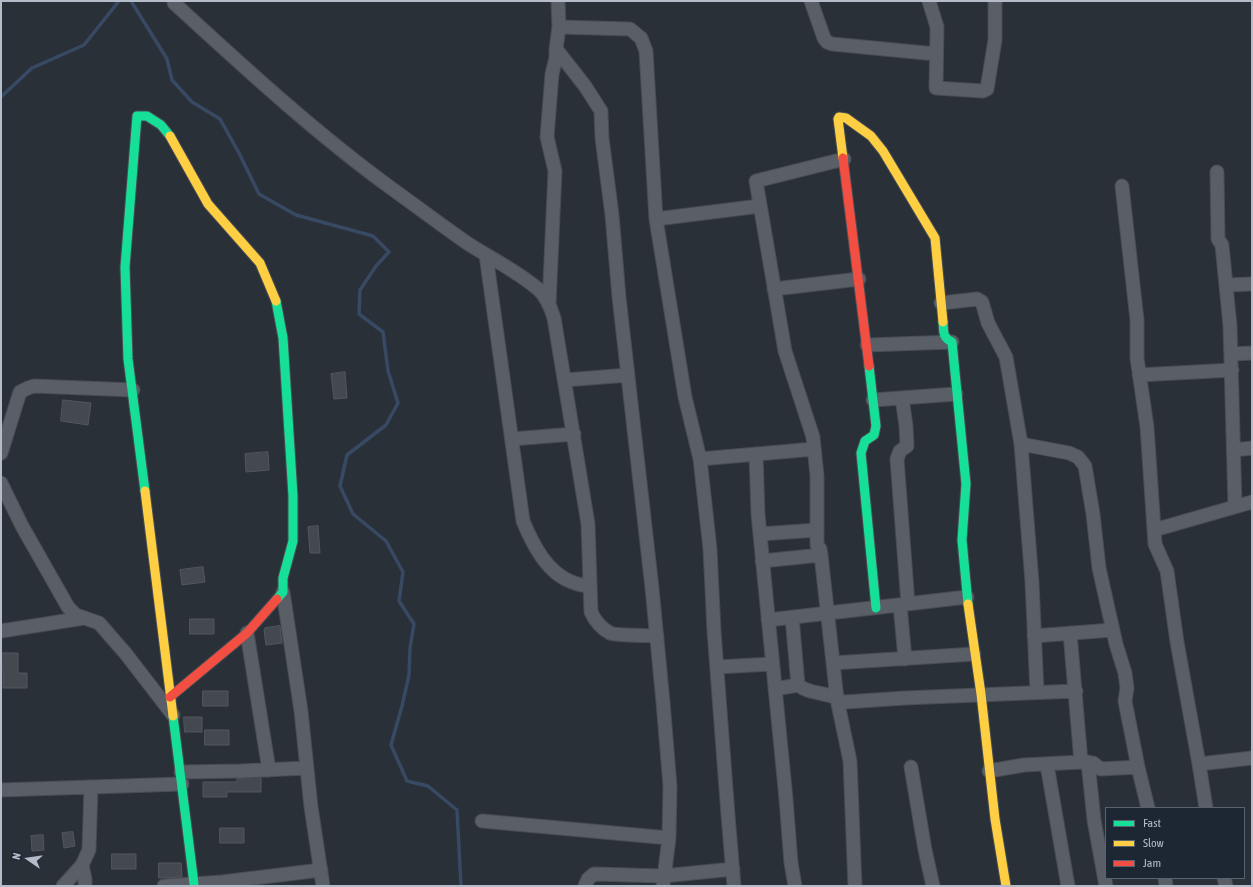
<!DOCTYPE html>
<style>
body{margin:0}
#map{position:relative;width:1253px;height:887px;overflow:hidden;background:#2a3038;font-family:"Asap Condensed",sans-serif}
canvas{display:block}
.frame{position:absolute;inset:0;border:2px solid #b4bcc9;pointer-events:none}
.legend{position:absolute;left:1105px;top:807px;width:140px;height:72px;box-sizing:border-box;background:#1d2633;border:1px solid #59626f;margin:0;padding:5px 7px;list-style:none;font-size:12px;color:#b4bcc9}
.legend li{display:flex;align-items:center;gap:8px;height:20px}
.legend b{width:20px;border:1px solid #59626f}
.north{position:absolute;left:8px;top:839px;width:40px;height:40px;-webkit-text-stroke:3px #1d2633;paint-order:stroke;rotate:283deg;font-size:11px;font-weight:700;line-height:16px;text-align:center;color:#b4bcc9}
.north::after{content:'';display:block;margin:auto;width:14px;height:18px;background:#b4bcc9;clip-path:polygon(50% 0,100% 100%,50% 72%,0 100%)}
</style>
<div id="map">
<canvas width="1253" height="887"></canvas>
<div class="frame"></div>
<ul class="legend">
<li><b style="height:5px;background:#16e098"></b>Fast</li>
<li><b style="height:5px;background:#ffcf43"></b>Slow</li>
<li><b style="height:5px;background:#f24e42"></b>Jam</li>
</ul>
<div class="north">N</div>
</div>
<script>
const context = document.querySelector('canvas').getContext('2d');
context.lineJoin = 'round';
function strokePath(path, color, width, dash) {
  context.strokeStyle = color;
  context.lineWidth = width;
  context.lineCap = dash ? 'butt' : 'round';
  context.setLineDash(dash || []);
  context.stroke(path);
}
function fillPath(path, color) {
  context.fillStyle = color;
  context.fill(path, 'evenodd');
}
strokePath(new Path2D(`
 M 131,1 L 167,59 L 172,80 L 192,102 L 220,119 L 239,153 L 259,194 L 296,215 L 373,236 L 389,252 L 376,266 L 360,290 L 359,314 L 383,332 L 388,371 L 398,403 L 386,425 L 347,455 L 340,486 L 353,514 L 386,541 L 403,572 L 399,601 L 414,624 L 410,648 L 409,675 L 402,706 L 391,745 L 407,781 L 428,786 L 457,810 L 461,886
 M 1,97 L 32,68 L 84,45 L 119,1`), '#384963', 3.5);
const building = new Path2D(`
 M 345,372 L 347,398 L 334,399 L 331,374 Z
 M 63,400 L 91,403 L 88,425 L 61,421 Z
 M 268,452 L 269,470 L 246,472 L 245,454 Z
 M 318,526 L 320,553 L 310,553 L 308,527 Z
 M 203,567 L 205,582 L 182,585 L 180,570 Z
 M 190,619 L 214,619 L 214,634 L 190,634 Z
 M 280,626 L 282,643 L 266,645 L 264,630 L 265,628 Z
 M 1,653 L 18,653 L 18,673 L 27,673 L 27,688 L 3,688 L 3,668 L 1,668 Z
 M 203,691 L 228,691 L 228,706 L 203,706 Z
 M 184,717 L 202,717 L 202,732 L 185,732 Z
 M 205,730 L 229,730 L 229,745 L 205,745 Z
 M 261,778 L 261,792 L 227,792 L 227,797 L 203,797 L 203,782 L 237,782 L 237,779 Z
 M 220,828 L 244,828 L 244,843 L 220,843 Z
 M 73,832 L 75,846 L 64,848 L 62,833 Z
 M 43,835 L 44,850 L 32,851 L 31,836 Z
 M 112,854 L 136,854 L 136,869 L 112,869 Z
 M 159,863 L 181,863 L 182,877 L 159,878 Z`);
fillPath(building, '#444950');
strokePath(building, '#52575f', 1);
const street = new Path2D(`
 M 558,1 L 559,27 L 556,49 L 585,86 L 601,111 L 602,138 L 612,215 L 619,297 L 652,588 L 663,702 L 670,786 L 669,838 L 663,886
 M 811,1 L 824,38 L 827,42 L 832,44 L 936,54
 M 929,1 L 937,27 L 936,88 L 983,91 L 987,89 L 995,40 L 995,1
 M 174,3 C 244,67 314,132 391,188 C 416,206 441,225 467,243 C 490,258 517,271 538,289 C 546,296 551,308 554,318 L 588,524 L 591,612 C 595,621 601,628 610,633 C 616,636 648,635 657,636
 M 559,27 L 630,29 L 641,38 L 646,51 L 656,219 L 685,397 L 700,459 L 710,549 L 714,631 L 728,815 L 734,886
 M 844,159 L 756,181 L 785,351 L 813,437 L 817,476 L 817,545 L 820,549 L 821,555 L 837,699 L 850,761 L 855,886
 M 1217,172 L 1218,239 L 1222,245 L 1230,326 L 1235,506
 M 1122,186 L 1137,320 L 1137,358 L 1147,427 L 1155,544 L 1167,571 L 1177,642 L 1199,764 L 1206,808
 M 656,219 L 760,206
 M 486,255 L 523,521 C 533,545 547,573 572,582 C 578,585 585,585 590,587
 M 1226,285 L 1252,284
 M 774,289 L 859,279
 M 941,303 L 977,299 L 982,302 L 988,323 L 1006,357 L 1021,444 L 1032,582 L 1037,692
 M 549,305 L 555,171 L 547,137 L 552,74 L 556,58 L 556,49
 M 867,345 L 952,342
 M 1231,354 L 1252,353
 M 1139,375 L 1232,370
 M 565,380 L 628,375
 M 902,398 L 906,426 L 907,446 L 900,451 L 897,459 L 908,604
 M 873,400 L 956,394
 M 512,439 L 574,434
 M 1021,444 L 1069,453 L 1078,457 L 1085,466 L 1093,514 L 1099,568 L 1116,644 L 1125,673 L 1127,688 L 1125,701 L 1138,767 L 1148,808
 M 1234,450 L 1252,448
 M 1,453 L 20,392 L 28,388 L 34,386 L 133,390
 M 756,454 L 758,514 L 786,799 L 791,863 L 795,886
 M 700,459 L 814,449
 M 1,483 L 22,526 L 68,607 L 76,615 L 99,623 L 126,654 L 173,715
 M 1154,530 L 1252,502
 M 760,534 L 817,530
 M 762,561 L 821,555
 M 283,592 L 301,711 L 311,807 L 323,886
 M 900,605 L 905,659
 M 792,617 L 798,685
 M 768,620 L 967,597
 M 1,631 L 84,618
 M 247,633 L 269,770
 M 1070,633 L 1081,762
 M 1034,636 L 1112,630
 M 833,663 L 974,654
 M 717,667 L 772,664
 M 775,689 L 798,685 C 808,693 819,692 831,696 C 837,697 840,702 845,702 L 905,698 L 1076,691
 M 1088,762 L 1094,820 L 1106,886
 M 1199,764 L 1252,758
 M 1047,765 L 1068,886
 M 911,767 L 925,850 L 933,886
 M 989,771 L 1024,765 L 1081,762 L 1093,763 L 1101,769 L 1138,767
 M 181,772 L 240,771 L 307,768
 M 1,790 L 182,784
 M 482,821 L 669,838
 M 82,865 L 85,879 L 85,886
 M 1165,878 L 1166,886
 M 1224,878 L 1226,886
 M 63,886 L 82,865 L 89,850 L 91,787
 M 164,886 L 222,882 L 321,870
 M 585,886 L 588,879 L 594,874 L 663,876 L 733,869`);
const fast = new Path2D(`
 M 276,301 L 283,338 L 293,496 L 293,541 L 283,578 L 283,592 L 277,599
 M 943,322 C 944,332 942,337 952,342 L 966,484 L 962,540 L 968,604
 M 869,366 L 876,426 L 874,435 L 865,441 L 861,453 L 876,608
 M 145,491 L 128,359 L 125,267 L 137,116 L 147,116 L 161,125 L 170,136
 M 173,716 L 194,884`);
const slow = new Path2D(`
 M 170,136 L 208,204 L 260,263 L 276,301
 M 843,158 L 838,119 L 839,117 L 846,118 L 871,136 L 883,151 L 935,238 L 943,322
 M 145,491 L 173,716
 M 968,604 L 981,694 L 995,819 L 1006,886`);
const jam = new Path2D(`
 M 843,158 L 869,366
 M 170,697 L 247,633 L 277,599`);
strokePath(street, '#484c53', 15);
strokePath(fast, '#484c53', 11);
strokePath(slow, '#484c53', 11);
strokePath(jam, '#484c53', 11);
strokePath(street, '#5a5e66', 13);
strokePath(fast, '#16e098', 9);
strokePath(slow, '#ffcf43', 9);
strokePath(jam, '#f24e42', 9);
</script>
